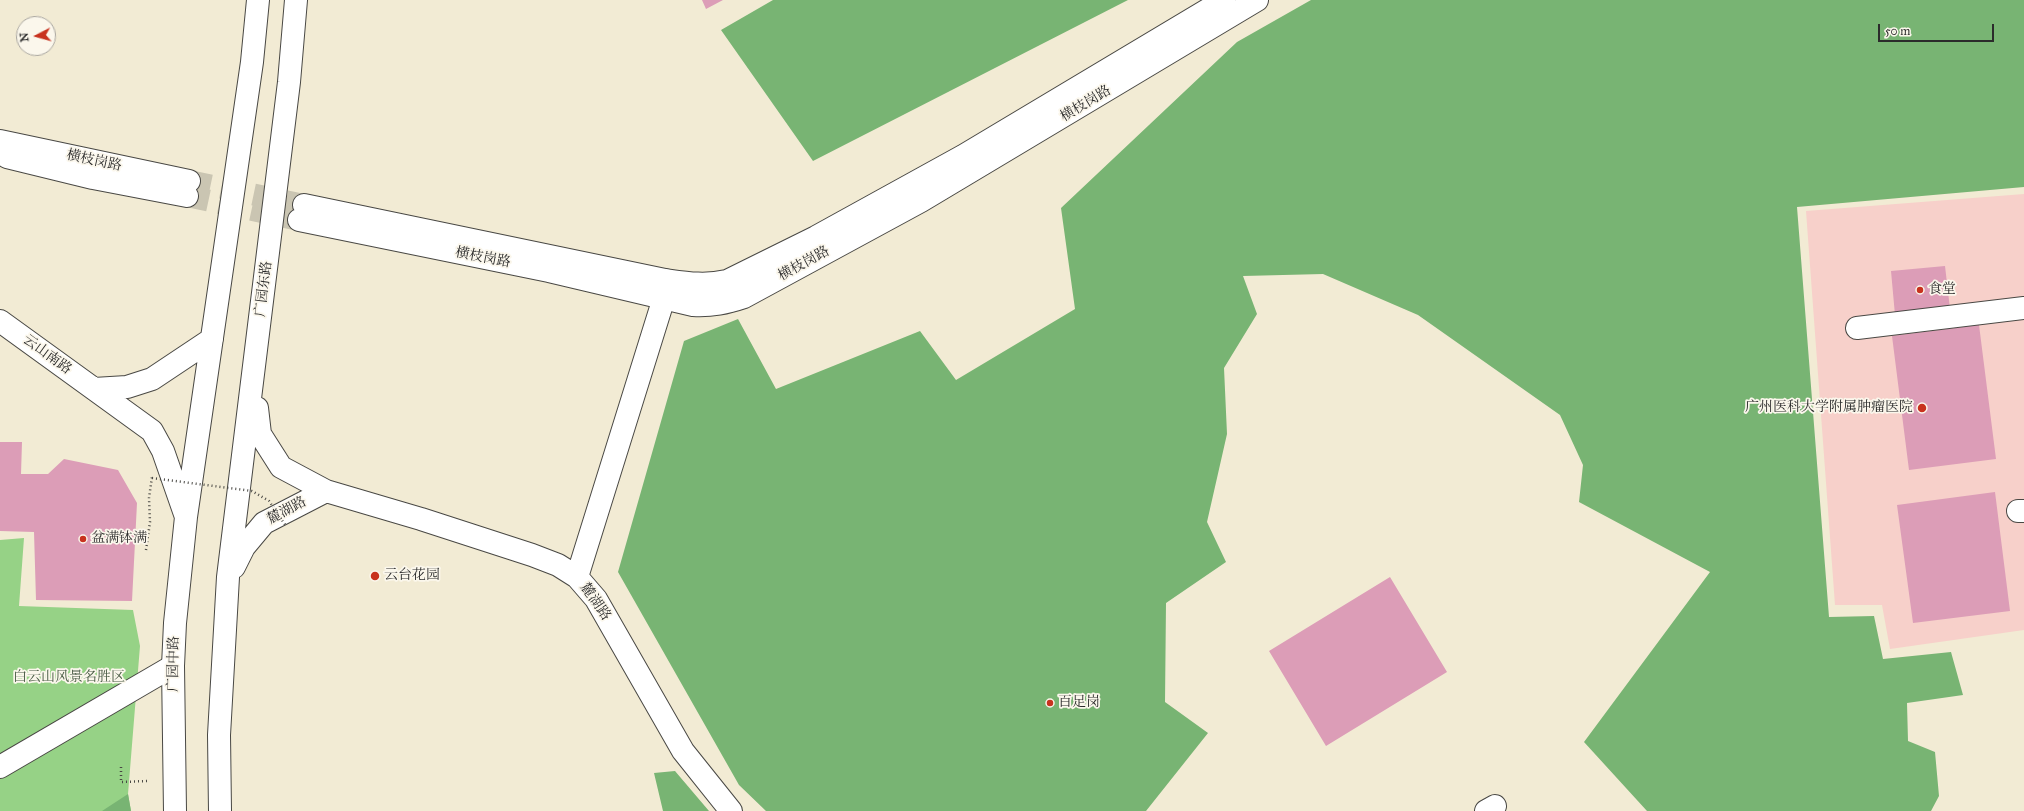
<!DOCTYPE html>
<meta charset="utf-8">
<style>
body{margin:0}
#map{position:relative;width:2024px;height:811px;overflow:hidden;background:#f2ebd4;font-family:"IM FELL Great Primer",serif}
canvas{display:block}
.north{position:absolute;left:16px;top:16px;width:40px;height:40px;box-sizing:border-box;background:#fbf7ec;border:1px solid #a8a59f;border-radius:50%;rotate:264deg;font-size:11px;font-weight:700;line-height:16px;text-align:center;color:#2b2b2b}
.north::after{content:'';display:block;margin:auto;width:14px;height:18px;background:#c8321e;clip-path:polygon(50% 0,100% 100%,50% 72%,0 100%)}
.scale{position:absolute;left:1878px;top:24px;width:116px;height:18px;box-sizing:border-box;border:2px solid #2b2b2b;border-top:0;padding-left:5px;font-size:12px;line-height:14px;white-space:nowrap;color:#2b2b2b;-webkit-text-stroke:3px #fbf7ec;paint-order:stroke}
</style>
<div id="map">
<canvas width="2024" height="811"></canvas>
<div class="north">N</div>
<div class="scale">50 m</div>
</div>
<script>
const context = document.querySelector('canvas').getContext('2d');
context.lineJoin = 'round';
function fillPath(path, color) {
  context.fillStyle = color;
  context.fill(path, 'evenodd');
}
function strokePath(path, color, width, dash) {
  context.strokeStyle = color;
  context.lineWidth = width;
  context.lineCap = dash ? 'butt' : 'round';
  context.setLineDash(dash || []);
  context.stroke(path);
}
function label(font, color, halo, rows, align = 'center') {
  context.font = font + ' "IM FELL Great Primer","Noto Serif SC",serif';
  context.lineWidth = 3.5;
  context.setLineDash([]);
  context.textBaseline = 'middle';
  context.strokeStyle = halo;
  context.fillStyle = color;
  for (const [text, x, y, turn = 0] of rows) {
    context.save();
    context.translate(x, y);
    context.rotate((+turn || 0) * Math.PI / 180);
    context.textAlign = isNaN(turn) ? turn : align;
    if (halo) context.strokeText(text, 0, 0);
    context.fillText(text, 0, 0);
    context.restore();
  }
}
fillPath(new Path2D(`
 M 2024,194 L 2024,630 L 1890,649 L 1882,605 L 1835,605 L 1806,211 Z`), '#f7d0ca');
fillPath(new Path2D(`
 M 24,538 L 19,606 L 133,610 L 140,646 L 128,794 L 131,811 L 0,811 L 0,540 Z`), '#96d286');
fillPath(new Path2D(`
 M 773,0 L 1128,0 L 813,161 L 721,30 Z
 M 1311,0 L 2024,0 L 2024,187 L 1797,207 L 1829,617 L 1874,616 L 1883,659 L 1951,652 L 1963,695 L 1907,703 L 1908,741 L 1935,752 L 1939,796 L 1931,811 L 1647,811 L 1584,742 L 1710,572 L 1579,502 L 1583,465 L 1560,415 L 1418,315 L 1323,274 L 1243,276 L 1257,314 L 1224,368 L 1227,434 L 1207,522 L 1226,562 L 1166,603 L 1165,702 L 1208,733 L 1146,811 L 766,811 L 739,785 L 618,572 L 684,341 L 738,319 L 776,389 L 920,331 L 956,380 L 1075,309 L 1061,208 L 1237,42 Z
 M 675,771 L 709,811 L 663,811 L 654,773 Z
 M 128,794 L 131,811 L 102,811 Z`), '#78b473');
fillPath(new Path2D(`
 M 702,0 L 723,0 L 706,9 Z
 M 1945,266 L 1950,309 L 1895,315 L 1891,271 Z
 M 1979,325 L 1996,459 L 1909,470 L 1892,336 Z
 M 0,442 L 22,442 L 21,474 L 48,474 L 64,459 L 118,470 L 137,503 L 132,601 L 36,600 L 34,532 L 0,531 Z
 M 1995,492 L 2010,611 L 1913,623 L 1897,505 Z
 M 1390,577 L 1447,672 L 1326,746 L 1269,651 Z`), '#dc9db7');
strokePath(new Path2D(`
 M 189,181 L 304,205
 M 187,196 L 299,220`), '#cac5b2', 22, [22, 11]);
const minor = new Path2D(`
 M 1857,328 L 2024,308
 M 2018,511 L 2024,511
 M 0,767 L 173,666
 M 1486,811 L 1495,806`);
const major = new Path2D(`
 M 0,141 L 189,181
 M 7,157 L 93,178 L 187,196
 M 304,205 L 665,280 C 687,283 705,286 727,281 L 816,237 L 963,156 L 1224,0
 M 299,220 L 549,271 L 693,305 C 712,306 726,303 744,297 L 921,201 L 1257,0
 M 0,321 L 152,431 L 163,451 L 185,514
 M 94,389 L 127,387 L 152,379 L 212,339
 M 257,408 L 260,434 L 281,467 L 326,491 L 421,519 L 532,555 L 558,565 L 577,577 L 596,599 L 683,751 L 731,811
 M 234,567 L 244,547 L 264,523 L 326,491
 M 577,577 L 668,285
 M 175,811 L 173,666 L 175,623 L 186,517 L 252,62 L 258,0
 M 220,811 L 219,735 L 228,577 L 289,82 L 296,0`);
strokePath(minor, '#494844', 24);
strokePath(major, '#494844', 24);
strokePath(new Path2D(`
 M 146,550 L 150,522 L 149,498 L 152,477
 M 121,767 L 121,782 L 148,781`), '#494844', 2.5, [1, 3]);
strokePath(minor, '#fff', 22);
strokePath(major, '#fff', 22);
strokePath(new Path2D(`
 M 152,478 L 252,491 L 269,501 L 286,526`), '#494844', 2.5, [1, 3]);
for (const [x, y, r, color] of [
 [1920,290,4,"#c8321e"],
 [1922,408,5,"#c8321e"],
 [83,539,4,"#c8321e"],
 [375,576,5,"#c8321e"],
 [1050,703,4,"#c8321e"]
]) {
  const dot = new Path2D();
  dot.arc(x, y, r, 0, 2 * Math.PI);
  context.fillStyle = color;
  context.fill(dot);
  strokePath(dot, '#fbf7ec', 1.5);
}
label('14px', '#2b2b2b', '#fbf7ec', [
 ["横枝岗路",1086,104,-31],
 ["横枝岗路",94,161,12],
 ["横枝岗路",483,258,11],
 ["横枝岗路",804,264,-29],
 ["广园东路",264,289,-83],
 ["云山南路",47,355,36],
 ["麓湖路",287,511,-28],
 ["麓湖路",595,602,55],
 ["广园中路",174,664,-89]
]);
label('14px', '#2b2b2b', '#fbf7ec', [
 ["食堂",1928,290],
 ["广州医科大学附属肿瘤医院",1913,408,"right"],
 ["盆满钵满",91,539],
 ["云台花园",384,576],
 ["百足岗",1058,703]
], 'left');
label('14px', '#4b5d46', '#fbf7ec', [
 ["白云山风景名胜区",69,678]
]);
</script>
